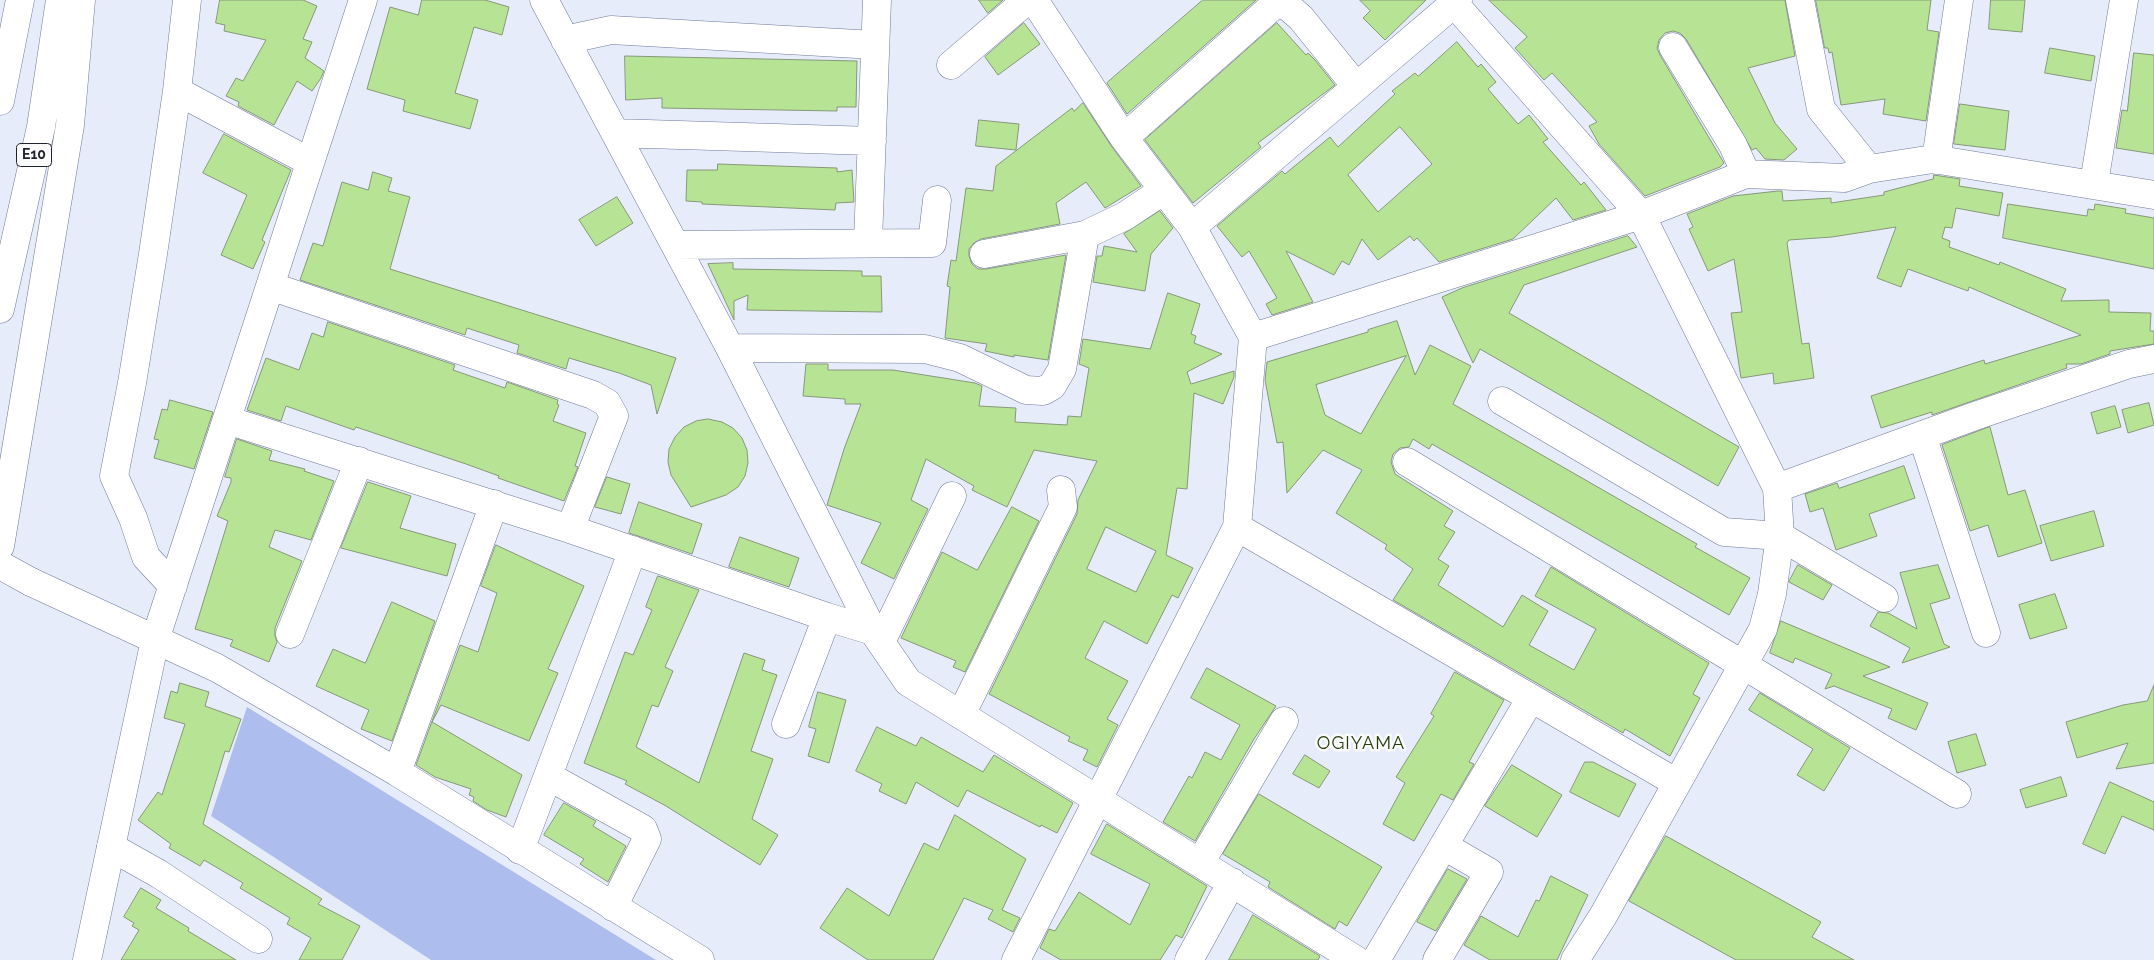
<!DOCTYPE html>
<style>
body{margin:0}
canvas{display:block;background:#e7ecfb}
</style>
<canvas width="2154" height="960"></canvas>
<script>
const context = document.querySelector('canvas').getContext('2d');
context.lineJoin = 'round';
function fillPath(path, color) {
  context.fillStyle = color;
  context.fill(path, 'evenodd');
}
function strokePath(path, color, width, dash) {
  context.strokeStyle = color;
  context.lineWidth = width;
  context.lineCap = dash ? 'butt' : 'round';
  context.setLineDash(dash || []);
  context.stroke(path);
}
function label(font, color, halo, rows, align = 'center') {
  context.font = font + ' Raleway,sans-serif';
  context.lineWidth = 5;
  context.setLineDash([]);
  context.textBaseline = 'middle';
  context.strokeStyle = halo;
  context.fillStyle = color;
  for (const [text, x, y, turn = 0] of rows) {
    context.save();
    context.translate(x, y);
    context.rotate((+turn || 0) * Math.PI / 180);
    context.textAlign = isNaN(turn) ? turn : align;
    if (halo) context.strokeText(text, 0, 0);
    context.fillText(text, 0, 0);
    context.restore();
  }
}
fillPath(new Path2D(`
 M 247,707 L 656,960 L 431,960 L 211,816 Z`), '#adbeee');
const building = new Path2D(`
 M 220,0 L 303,0 L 317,6 L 303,39 L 312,42 L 305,58 L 324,71 L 321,78 L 312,91 L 297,81 L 274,125 L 238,106 L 239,102 L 226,96 L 236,78 L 243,81 L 266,40 L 224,31 L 225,25 L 216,23 Z
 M 422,0 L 485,0 L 509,7 L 502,35 L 474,27 L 455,93 L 478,100 L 470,129 L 403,111 L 405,100 L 367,89 L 390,7 L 418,15 Z
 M 979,0 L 1003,0 L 988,13 Z
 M 1203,0 L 1256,0 L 1127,114 L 1107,83 Z
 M 1360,0 L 1426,0 L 1385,40 L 1363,18 L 1370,11 Z
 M 1489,0 L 1785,0 L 1795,56 L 1748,68 L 1775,123 L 1797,149 L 1784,160 L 1765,159 L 1756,148 L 1752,150 L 1686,39 L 1680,33 L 1673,31 L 1665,33 L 1659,40 L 1657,48 L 1660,55 L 1724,163 L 1720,167 L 1645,196 L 1599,144 L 1589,126 L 1597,122 L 1552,73 L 1544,80 L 1515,48 L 1527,37 Z
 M 1816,0 L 1931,0 L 1927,30 L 1939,32 L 1926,121 L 1883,114 L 1885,99 L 1841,105 L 1832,52 L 1829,53 L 1828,48 L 1825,48 Z
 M 1991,0 L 2025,0 L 2022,32 L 1989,29 Z
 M 1024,23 L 1040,44 L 998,75 L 985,57 Z
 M 1277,23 L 1306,55 L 1308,53 L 1315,60 L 1335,85 L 1258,143 L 1261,147 L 1193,203 L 1145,140 Z
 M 1457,42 L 1478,67 L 1481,64 L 1496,82 L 1488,89 L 1518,124 L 1529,115 L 1548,139 L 1543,142 L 1581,185 L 1584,182 L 1606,210 L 1573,220 L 1556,198 L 1513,239 L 1439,262 L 1417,238 L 1414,241 L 1410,236 L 1378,260 L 1362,239 L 1349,265 L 1342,261 L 1334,275 L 1286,251 L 1313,302 L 1272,315 L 1266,304 L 1277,298 L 1249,251 L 1242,257 L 1217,226 L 1282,171 L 1285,174 L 1330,137 L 1338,147 L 1395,94 L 1392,91 L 1415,73 L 1418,76 ZM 1400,127 L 1432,164 L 1378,212 L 1348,175 Z
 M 2050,48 L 2095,56 L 2091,81 L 2045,73 Z
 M 2134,53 L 2154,55 L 2154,154 L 2116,148 L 2122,110 L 2127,111 Z
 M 625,56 L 857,61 L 856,107 L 837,107 L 837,111 L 662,108 L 662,98 L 626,100 Z
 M 1083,103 L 1112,147 L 1141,186 L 1105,208 L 1086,182 L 1056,203 L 1060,224 L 981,239 L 974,243 L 969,249 L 969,256 L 972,264 L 978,269 L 986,269 L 1066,255 L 1048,360 L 1014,355 L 1014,357 L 985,351 L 987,344 L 945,338 L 950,287 L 947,286 L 951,260 L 956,261 L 966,188 L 993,191 L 996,166 L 1072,108 L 1074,111 Z
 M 1960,104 L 2009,111 L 2005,150 L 1954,144 Z
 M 979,120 L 1019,124 L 1016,150 L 976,146 Z
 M 224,134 L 291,170 L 262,240 L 265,242 L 253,269 L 221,255 L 247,195 L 203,173 Z
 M 718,164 L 837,168 L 837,172 L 852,170 L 854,202 L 836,203 L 835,210 L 702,204 L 702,202 L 686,201 L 687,170 L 717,170 Z
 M 373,172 L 392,178 L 388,191 L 410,197 L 390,269 L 676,358 L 657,414 L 651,385 L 619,373 L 569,358 L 566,369 L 517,353 L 519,345 L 467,328 L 465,335 L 300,280 L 313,243 L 323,246 L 342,182 L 368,190 Z
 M 1934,175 L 1960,179 L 1959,186 L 2003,193 L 1999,216 L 1956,208 L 1952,228 L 1945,227 L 1942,238 L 1950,241 L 1949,247 L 1999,265 L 2000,262 L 2066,289 L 2061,301 L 2109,300 L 2109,312 L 2151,313 L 2150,331 L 2154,331 L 2154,344 L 2110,351 L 2110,354 L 2081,364 L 2066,364 L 2067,368 L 1932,415 L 1932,412 L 1881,428 L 1871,396 L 1984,360 L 1985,364 L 2081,335 L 1969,287 L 1968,291 L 1908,269 L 1901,287 L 1877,278 L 1896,227 L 1832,237 L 1789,240 L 1787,243 L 1802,344 L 1809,343 L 1814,378 L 1774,384 L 1773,373 L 1741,378 L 1731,313 L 1742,312 L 1734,259 L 1708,271 L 1689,229 L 1693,227 L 1687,214 L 1733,196 L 1778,191 L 1782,191 L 1783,201 L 1831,198 L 1831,203 L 1884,195 L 1884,192 L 1933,179 Z
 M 617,197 L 633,223 L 596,246 L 579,220 Z
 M 2008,204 L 2087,216 L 2088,209 L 2094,210 L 2095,204 L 2126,209 L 2125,213 L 2154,218 L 2154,269 L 2003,238 Z
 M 1160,211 L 1173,228 L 1151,254 L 1145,291 L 1093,282 L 1097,256 L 1102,256 L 1104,246 L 1137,252 L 1124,234 Z
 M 1628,236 L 1637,247 L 1524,285 L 1509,313 L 1739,447 L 1718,486 L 1480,349 L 1473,363 L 1442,297 L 1462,288 Z
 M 733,263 L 733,269 L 862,271 L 862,276 L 881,276 L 882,312 L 747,310 L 748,295 L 734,301 L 734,320 L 708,264 Z
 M 1168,293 L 1200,304 L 1191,334 L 1196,336 L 1194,343 L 1222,354 L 1187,372 L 1191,384 L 1234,371 L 1234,377 L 1223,404 L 1194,393 L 1187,489 L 1177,488 L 1166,555 L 1193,568 L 1178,598 L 1172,595 L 1147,644 L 1104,621 L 1085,658 L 1128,681 L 1107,719 L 1118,725 L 1097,767 L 1083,760 L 1088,750 L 1068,741 L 1070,737 L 989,694 L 1077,514 L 1078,500 L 1097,461 L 1034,450 L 1007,507 L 972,490 L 974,486 L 926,459 L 911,500 L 928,509 L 894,579 L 861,563 L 881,523 L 827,505 L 844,449 L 861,404 L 845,404 L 845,399 L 803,396 L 806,364 L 828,364 L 828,370 L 893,370 L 975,383 L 982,386 L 979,406 L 1016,408 L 1015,422 L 1067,425 L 1068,416 L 1081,417 L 1089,368 L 1079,364 L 1083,339 L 1150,349 ZM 1106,527 L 1156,551 L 1136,592 L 1087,569 Z
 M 1397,321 L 1415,375 L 1430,345 L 1471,366 L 1453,404 L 1697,544 L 1695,547 L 1750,578 L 1729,615 L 1432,444 L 1429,449 L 1413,439 L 1409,447 L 1400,448 L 1393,454 L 1391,462 L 1395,474 L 1453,511 L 1444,526 L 1455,532 L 1438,559 L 1449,566 L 1438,585 L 1503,627 L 1522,595 L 1548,611 L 1529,645 L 1574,670 L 1596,629 L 1535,596 L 1551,567 L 1709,663 L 1693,694 L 1700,698 L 1670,756 L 1625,729 L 1623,733 L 1393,600 L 1413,569 L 1385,549 L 1387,545 L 1336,513 L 1362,470 L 1323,450 L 1287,493 L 1283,442 L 1277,443 L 1265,380 L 1267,362 L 1368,332 L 1368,330 ZM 1406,356 L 1361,434 L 1325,415 L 1316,385 Z
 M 328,322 L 455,365 L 453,370 L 505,388 L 507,382 L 558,400 L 557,404 L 559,405 L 553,421 L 586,433 L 575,466 L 578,467 L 564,501 L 498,478 L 499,476 L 466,464 L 356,427 L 354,430 L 286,406 L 281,421 L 247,410 L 266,358 L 299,370 L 312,333 L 323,337 Z
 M 170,400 L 213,412 L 194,469 L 154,458 L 159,440 L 154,439 L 162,409 L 167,410 Z
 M 2149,403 L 2154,425 L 2128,433 L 2122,410 Z
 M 2115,406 L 2121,427 L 2097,434 L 2091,413 Z
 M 708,419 L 722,422 L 733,428 L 742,438 L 747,450 L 748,463 L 745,476 L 738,487 L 726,495 L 691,507 L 671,475 L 668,462 L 669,449 L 675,437 L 684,427 L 696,421 Z
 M 1990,427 L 2008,495 L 2025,490 L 2042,543 L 1998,557 L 1988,525 L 1970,531 L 1942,445 Z
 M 237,439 L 272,451 L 269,460 L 305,469 L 304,471 L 334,481 L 311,540 L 275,530 L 269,547 L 302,561 L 275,628 L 275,636 L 277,642 L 269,662 L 230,646 L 233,640 L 195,629 L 228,521 L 217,516 L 231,482 L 231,478 L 225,477 Z
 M 1904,466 L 1915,498 L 1869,514 L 1877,536 L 1836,550 L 1823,508 L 1810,512 L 1805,494 L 1837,483 L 1839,488 Z
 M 607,477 L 630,484 L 621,514 L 595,507 Z
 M 368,482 L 411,496 L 400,528 L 456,544 L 447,576 L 341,548 Z
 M 639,502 L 702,524 L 692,554 L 629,533 Z
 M 1012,507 L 1039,521 L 965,672 L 953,667 L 956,661 L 901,638 L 942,552 L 977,570 Z
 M 2094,511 L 2104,546 L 2051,561 L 2040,526 Z
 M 740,537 L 799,558 L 789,587 L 729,567 Z
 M 496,545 L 584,586 L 548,669 L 558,673 L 529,741 L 441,705 L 432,722 L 522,775 L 506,817 L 487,810 L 473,801 L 474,797 L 469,795 L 471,789 L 435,777 L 416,765 L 460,645 L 478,652 L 497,593 L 481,586 Z
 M 1798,565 L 1832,585 L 1823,600 L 1789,582 Z
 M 1938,565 L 1950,598 L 1930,604 L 1944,644 L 1950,647 L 1902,663 L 1910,648 L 1870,626 L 1878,612 L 1888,613 L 1917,629 L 1900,573 Z
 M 658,576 L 699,590 L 665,667 L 673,671 L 658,707 L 652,705 L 636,747 L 699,783 L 744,653 L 765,660 L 762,670 L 777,675 L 751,751 L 773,759 L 752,819 L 778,835 L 760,865 L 666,806 L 625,784 L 627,781 L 584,763 L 625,652 L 633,655 L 652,610 L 646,607 Z
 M 2055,594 L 2067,628 L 2030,639 L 2019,605 Z
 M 392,602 L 435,621 L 392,741 L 361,729 L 369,710 L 316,686 L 333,649 L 365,663 Z
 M 1781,621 L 1890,667 L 1863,676 L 1928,703 L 1916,730 L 1888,718 L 1892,709 L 1834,686 L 1825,689 L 1832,674 L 1795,658 L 1793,663 L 1770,653 Z
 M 1207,668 L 1276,706 L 1254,739 L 1195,841 L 1163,822 L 1189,776 L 1192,778 L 1205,752 L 1221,760 L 1240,725 L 1191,698 Z
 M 1455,672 L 1504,700 L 1469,762 L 1474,764 L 1453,800 L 1441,794 L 1414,841 L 1383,824 L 1405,783 L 1396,777 L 1434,716 L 1431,714 Z
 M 180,683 L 209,692 L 205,706 L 241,719 L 229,752 L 225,751 L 203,824 L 322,899 L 318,904 L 360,926 L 342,960 L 299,960 L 311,938 L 287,924 L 290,918 L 240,888 L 243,883 L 204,860 L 200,866 L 169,848 L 171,844 L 138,820 L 158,792 L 162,795 L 185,724 L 164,718 L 171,691 L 177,693 Z
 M 2154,685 L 2154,763 L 2116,769 L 2128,743 L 2077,758 L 2066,722 L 2123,705 L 2147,701 Z
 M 818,692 L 846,700 L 829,763 L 808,756 L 816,729 L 809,727 Z
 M 1760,693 L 1850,748 L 1824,791 L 1797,775 L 1813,749 L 1749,710 Z
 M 877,727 L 916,746 L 921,737 L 983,772 L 994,755 L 1073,803 L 1057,833 L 1041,825 L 1040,827 L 967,790 L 958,807 L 916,782 L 906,804 L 879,791 L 882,784 L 856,771 Z
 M 1976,734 L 1986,765 L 1957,773 L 1948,742 Z
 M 1305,755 L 1330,771 L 1319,788 L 1293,774 Z
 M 1585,762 L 1593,762 L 1636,784 L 1619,817 L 1570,792 Z
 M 1512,765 L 1562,795 L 1537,837 L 1485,806 Z
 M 2061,777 L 2067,796 L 2026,808 L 2020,790 Z
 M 2110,782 L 2154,802 L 2154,830 L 2122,816 L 2105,854 L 2083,844 Z
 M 1259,794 L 1382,867 L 1347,926 L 1339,921 L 1335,929 L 1268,887 L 1270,882 L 1223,854 Z
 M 564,803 L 596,821 L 593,826 L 626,846 L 608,882 L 580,864 L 584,859 L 544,835 Z
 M 955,815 L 1026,859 L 1002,910 L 1020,918 L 1013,932 L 988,919 L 993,910 L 964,898 L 933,960 L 868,960 L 820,928 L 847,888 L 889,916 L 924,843 L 938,850 Z
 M 1107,824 L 1207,886 L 1182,938 L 1176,935 L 1160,960 L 1061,960 L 1040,948 L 1049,929 L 1055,931 L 1079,892 L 1130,925 L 1150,884 L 1091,854 Z
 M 1666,836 L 1821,922 L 1812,937 L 1854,960 L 1736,960 L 1629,901 Z
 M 1448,869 L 1467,879 L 1436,931 L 1417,922 Z
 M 1551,876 L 1588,895 L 1557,960 L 1490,960 L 1464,945 L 1481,916 L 1518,937 L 1536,900 L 1539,901 Z
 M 141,888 L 161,900 L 156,908 L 189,928 L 188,931 L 236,960 L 121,960 L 139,930 L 132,926 L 134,923 L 124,917 Z
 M 1253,915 L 1320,956 L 1318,960 L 1229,960 Z`);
fillPath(building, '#b6e494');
strokePath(building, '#869879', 1);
const minor = new Path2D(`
 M 544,0 L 730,348 L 873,631 L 908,682 L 1356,960
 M 1451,0 L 1641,215 L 1777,488 L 1780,536 L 1772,594 L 1763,629 L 1603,916 L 1575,960
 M 1800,0 L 1821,109 L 1869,169
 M 565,40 L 611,30 L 875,45
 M 1673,47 L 1733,145 L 1746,174
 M 951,65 L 1027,0
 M 177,91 L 310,162
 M 615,133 L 872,141
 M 1124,138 L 1274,5 L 1286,5 L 1301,18 L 1356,86
 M 1936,160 L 1959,0
 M 2094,183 L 2124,0
 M 1192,227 L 1458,0
 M 868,242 L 877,0
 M 675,245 L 932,243 L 937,200
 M 984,254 L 1085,235 L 1125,216 L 1164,190
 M 270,286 L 593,395 L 607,403 L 614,416 L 570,529
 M 1253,337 L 1641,215 L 1746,174 L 1844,178 L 1869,169 L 1933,159 L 2154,195
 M 730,348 L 925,349 L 960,358 L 1026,390 L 1043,391 L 1052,386 L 1062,369 L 1085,235
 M 1502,401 L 1724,532 L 1780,536 L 1884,598
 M 227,420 L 570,529 L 827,617 L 873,631
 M 1922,435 L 1986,633
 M 1407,462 L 1957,794
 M 1777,488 L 1975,416 L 2129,364 L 2154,359
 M 1237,527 L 1677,783
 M 31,582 L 217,668 L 397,772 L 700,960
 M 173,586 L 146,557 L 133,518 L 114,476 L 132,383 L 153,254 L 177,91 L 187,0
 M 290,634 L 359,461
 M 155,640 L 363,0
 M 881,642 L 952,496
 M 961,715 L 1063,507 L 1061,490
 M 786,724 L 827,617
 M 397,772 L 494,504
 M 548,776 L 643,829 L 647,839 L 613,907
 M 111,847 L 159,874 L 258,939
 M 520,850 L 633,550
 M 1200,863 L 1284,721
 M 1016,960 L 1237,527 L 1253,337 L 1192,227 L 1124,138 L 1034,0
 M 1189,960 L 1232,882
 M 1376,960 L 1531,698
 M 1437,960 L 1489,872 L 1444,846`);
const tertiary = new Path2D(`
 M 0,565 L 31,582
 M 87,960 L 155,640`);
const motorway = new Path2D(`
 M 0,101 L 20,0
 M 0,309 L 41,127 L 60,0
 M 0,546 L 70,125 L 81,0`);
strokePath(minor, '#6f7a99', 29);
strokePath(tertiary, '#6f7a99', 29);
strokePath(motorway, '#6f7a99', 29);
strokePath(minor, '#fff', 28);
strokePath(tertiary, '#fff', 28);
strokePath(motorway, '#fff', 28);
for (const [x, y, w] of [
 [34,155,35]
]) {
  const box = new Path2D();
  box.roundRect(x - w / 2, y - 11.5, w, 23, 4);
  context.fillStyle = '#fafafa';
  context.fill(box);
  strokePath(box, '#1e232f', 1);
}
label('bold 14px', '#1e232f', null, [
 ["E10",34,155]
]);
context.letterSpacing = '1px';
label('18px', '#253e0c', '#fafafa', [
 ["OGIYAMA",1361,744]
]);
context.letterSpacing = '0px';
</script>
